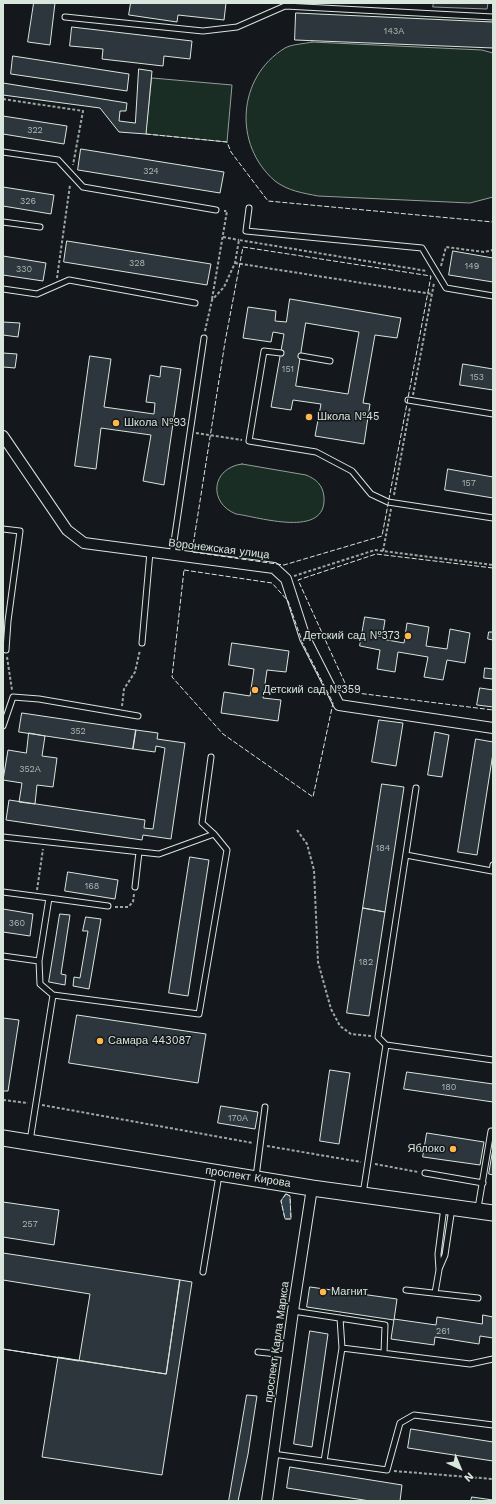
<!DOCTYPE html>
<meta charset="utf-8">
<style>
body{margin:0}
#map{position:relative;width:496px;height:1504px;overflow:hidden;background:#14181c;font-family:"Work Sans",sans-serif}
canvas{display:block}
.frame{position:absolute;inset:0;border:4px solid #d8e6dc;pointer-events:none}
.north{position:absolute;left:440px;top:1448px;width:40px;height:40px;-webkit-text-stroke:3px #14181c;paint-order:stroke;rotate:136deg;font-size:11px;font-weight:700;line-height:16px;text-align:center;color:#d8e6dc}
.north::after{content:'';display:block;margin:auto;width:14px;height:18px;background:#d8e6dc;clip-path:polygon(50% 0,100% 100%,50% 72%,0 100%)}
</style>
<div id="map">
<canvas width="496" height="1504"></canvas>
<div class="frame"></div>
<div class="north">N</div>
</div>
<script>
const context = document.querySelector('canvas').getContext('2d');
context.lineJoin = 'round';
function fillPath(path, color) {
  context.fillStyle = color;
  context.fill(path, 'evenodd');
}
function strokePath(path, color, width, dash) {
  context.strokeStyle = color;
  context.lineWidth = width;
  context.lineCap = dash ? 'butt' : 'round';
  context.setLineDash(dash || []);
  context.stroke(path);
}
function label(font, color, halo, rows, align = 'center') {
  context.font = font + ' "Work Sans",sans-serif';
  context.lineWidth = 3;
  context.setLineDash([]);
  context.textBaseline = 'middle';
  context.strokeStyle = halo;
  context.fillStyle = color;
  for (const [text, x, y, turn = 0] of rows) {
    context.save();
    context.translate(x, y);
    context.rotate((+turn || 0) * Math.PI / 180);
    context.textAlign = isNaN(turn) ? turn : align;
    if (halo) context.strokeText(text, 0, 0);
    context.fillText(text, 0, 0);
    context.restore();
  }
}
const green = new Path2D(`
 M 312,42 L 482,50 L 493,53 L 493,197 L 470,203 L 318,196 C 303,193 288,191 275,181 C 233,145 237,77 285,48 C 292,44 304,44 312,42 Z
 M 152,78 L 232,85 L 227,142 L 146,134 Z
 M 242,464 L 306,475 C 316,479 323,485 324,497 C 327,539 259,517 236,514 C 208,503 211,468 242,464 Z`);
fillPath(green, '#1a2d24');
strokePath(green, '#939e99', 1);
const parking = new Path2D(`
 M 434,3 L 488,3 L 487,9 L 433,7 Z`);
fillPath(parking, '#24282b');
strokePath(parking, '#939e99', 1);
const water = new Path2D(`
 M 286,1194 L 290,1196 L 291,1219 L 285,1219 L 281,1201 Z`);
fillPath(water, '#2f3f4d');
strokePath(water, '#939e99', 1);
const building = new Path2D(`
 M 34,3 L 55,3 L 50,45 L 28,42 Z
 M 131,3 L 226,3 L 224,20 L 178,15 L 177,22 L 129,15 Z
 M 296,13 L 493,22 L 493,48 L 295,40 Z
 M 72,27 L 192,41 L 190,59 L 164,56 L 163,66 L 102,59 L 103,49 L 70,46 Z
 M 13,56 L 129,74 L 127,91 L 11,74 Z
 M 139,69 L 152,71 L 146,134 L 119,132 L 100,108 L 3,95 L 3,83 L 127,103 L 126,111 L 120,111 L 119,121 L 135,123 Z
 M 3,116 L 67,126 L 64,144 L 3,134 Z
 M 81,149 L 224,172 L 220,193 L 78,170 Z
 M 3,187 L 54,195 L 51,214 L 3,206 Z
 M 67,241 L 211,264 L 207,285 L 64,262 Z
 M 453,251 L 493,258 L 493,282 L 449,275 Z
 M 3,256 L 46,263 L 43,281 L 3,275 Z
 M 290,299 L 401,318 L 397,338 L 375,335 L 363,403 L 370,404 L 364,444 L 315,436 L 321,404 L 293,400 L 291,410 L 271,407 L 284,334 L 273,332 L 271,342 L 243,338 L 248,307 L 276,311 L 275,321 L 286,322 ZM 306,323 L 359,332 L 348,394 L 296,386 Z
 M 3,322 L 20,323 L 18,337 L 3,335 Z
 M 3,353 L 17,354 L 15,368 L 3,367 Z
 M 90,356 L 111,359 L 104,407 L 154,414 L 155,403 L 146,402 L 150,375 L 160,377 L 161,366 L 181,369 L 164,485 L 143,481 L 151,435 L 101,428 L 96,469 L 75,466 Z
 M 463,364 L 493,369 L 493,390 L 460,385 Z
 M 448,469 L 493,477 L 493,498 L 445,490 Z
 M 365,617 L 385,620 L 382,639 L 404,643 L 407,623 L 429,627 L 426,646 L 447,649 L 450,629 L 470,633 L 465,663 L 447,660 L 443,680 L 424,677 L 428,657 L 398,652 L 395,672 L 377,669 L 380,650 L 360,646 Z
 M 489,632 L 493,632 L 493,640 L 488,639 Z
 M 232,643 L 289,651 L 286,672 L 267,670 L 263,698 L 281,700 L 278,721 L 221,713 L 224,692 L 250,696 L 254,669 L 229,665 Z
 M 485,668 L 493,669 L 493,679 L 484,678 Z
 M 480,688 L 493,690 L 493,707 L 477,705 Z
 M 22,713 L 136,730 L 133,749 L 19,732 Z
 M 379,720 L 403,723 L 396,766 L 372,762 Z
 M 136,730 L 158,733 L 157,739 L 185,743 L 171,839 L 143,835 L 142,840 L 6,820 L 9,800 L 145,820 L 144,828 L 153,829 L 165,748 L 156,746 L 155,752 L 133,749 Z
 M 435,732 L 449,735 L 442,777 L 428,775 Z
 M 29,733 L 45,736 L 42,756 L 57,758 L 53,787 L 37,785 L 35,804 L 19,802 L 22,783 L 3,780 L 8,750 L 26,753 Z
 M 476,739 L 493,742 L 493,753 L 477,855 L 458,852 Z
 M 382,784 L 404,787 L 385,912 L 363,908 Z
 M 190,857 L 209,860 L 188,996 L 169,993 Z
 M 68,872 L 118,880 L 115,899 L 65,891 Z
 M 363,908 L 385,912 L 369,1016 L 347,1013 Z
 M 3,909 L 33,914 L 30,936 L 3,932 Z
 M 60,914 L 70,915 L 61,974 L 66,975 L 65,985 L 49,982 Z
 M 86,917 L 101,919 L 89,989 L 73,986 L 74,977 L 80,978 L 88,931 L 83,931 Z
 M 77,1015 L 206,1034 L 198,1083 L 69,1063 Z
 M 3,1018 L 19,1020 L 8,1091 L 3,1091 Z
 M 330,1070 L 350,1073 L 339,1144 L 320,1141 Z
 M 407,1072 L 493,1084 L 493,1102 L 404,1089 Z
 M 221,1106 L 258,1112 L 255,1129 L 218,1123 Z
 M 427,1133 L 484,1142 L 480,1165 L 423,1157 Z
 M 493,1149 L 493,1175 L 489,1174 Z
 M 3,1202 L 59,1210 L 54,1245 L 3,1237 Z
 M 3,1253 L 180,1280 L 166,1374 L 3,1349 Z
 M 3,1280 L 90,1294 L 79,1361 L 3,1349 Z
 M 180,1280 L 192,1282 L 162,1475 L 42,1457 L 58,1357 L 166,1374 Z
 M 310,1287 L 397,1299 L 394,1320 L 307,1307 Z
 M 483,1315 L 493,1317 L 493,1338 L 480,1336 L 479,1344 L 435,1337 L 434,1345 L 391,1339 L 394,1319 L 436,1325 L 437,1317 L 482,1324 Z
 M 310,1331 L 328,1334 L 312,1447 L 294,1444 Z
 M 247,1395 L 257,1396 L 248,1454 L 238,1501 L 229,1501 Z
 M 411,1429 L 493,1442 L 493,1461 L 408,1448 Z
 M 290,1467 L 402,1485 L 400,1501 L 370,1501 L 287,1488 Z
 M 472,1497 L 493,1500 L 493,1501 L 471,1501 Z`);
fillPath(building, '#2c363c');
strokePath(building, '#d8e6dc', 1);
const service = new Path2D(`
 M 65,17 L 203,31 L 237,27 L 285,6 L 493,17
 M 3,152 L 58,160 L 83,187 L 216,210
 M 249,208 L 246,231 L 422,248 L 446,288 L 493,296
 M 3,222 L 40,227
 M 3,289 L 37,294 L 69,280 L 195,303
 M 281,353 L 264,351 L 249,441 L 316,452 L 352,471 L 371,494 L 388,502 L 493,518
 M 301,356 L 330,361
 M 408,400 L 493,414
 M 3,529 L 20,531 L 8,621 L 6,650
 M 172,555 L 204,338
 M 142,643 L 150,552
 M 3,726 L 13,697 L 39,699 L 138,716
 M 416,788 L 378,1037 L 386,1045 L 493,1060
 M 3,837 L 159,854 L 214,834 L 202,823 L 211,757
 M 406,855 L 492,871 L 493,865
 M 135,887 L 139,852
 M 3,892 L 49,898 L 39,961 L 40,984 L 53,995 L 199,1014 L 227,850 L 214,834
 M 49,898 L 108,906
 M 3,956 L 39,961
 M 30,1141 L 53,995
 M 425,1173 L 483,1183
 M 256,1177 L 265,1107
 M 363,1194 L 386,1045
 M 478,1208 L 491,1131
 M 439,1269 L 445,1255 L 452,1208
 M 203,1272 L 219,1175
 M 406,1290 L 478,1298
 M 435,1293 L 439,1270 L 438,1254 L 444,1207
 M 293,1311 L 385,1325 L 384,1353
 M 340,1318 L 342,1348 L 470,1364 L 493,1359
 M 258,1352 L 287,1355
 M 273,1454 L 387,1470 L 400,1423 L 414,1415 L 493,1425
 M 324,1461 L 342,1348`);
const minor = new Path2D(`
 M 3,436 L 67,530 L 84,543 L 274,568 L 286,579 L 305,638 L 339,705 L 493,728
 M 267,1501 L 293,1311 L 312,1188`);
const primary = new Path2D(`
 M 3,1138 L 312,1188 L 493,1213`);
strokePath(service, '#d8e6dc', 7);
strokePath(minor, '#d8e6dc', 12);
strokePath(primary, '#d8e6dc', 17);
strokePath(new Path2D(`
 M 3,99 L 83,111 L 73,165
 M 223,237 L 239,240
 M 235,263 L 432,294
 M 441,266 L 446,247 L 484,252 L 493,250
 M 57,278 L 70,185
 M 212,299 L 227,211 L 224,211
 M 205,331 L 212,300 L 224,287 L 235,263 L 239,240 L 427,271
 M 413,395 L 434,283
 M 196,433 L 242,440
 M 394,495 L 410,407
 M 383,551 L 391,509
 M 294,576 L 375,550 L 493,565
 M 7,657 L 12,690
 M 122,706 L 124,689 L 135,672 L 140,650
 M 297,830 L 307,844 L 314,870 L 318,962 L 331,1009 L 340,1026 L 351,1034 L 371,1036
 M 37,890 L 43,849
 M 115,907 L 128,907 L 133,902 L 134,894
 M 3,1100 L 28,1103
 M 42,1105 L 253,1143
 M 267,1146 L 361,1162
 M 375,1164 L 418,1172
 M 394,1471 L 493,1479`), '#9da8a2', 2, [3, 2]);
strokePath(service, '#14181c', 5);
strokePath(minor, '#14181c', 10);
strokePath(primary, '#14181c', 15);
strokePath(new Path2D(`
 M 146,134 L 227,142 L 231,152 L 268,201 L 493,222
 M 243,247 L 431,276 L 382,536 L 284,565 L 192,552 L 225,342 Z
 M 493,568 L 376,554 L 298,580 L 349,692 L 493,710
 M 184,570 L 272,583 L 288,601 L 303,644 L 333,703 L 313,797 L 223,734 L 172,677 Z
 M 286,1194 L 290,1196 L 291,1219 L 285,1219 L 281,1201 Z`), '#d8e6dc', 1, [5, 2]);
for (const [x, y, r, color] of [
 [309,417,4,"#ffb74d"],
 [116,423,4,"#ffb74d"],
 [408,636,4,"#ffb74d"],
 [255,690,4,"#ffb74d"],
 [100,1041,4,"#ffb74d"],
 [453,1149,4,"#ffb74d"],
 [323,1292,4,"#ffb74d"]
]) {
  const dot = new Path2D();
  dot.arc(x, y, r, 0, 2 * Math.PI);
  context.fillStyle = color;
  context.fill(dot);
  strokePath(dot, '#14181c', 1.5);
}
label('9px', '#adbab4', null, [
 ["143А",394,31],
 ["322",35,130],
 ["324",151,171],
 ["326",28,201],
 ["328",137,263],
 ["149",472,266],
 ["330",24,269],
 ["151",288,369],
 ["153",477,377],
 ["157",469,483],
 ["352",78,731],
 ["352А",30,769],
 ["184",383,848],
 ["168",92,886],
 ["360",17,923],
 ["182",366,962],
 ["180",449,1087],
 ["170А",238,1118],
 ["257",30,1224],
 ["261",443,1331]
]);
label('11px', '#d8e6dc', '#14181c', [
 ["Школа №45",317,417],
 ["Школа №93",124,423],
 ["Детский сад №373",400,636,"right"],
 ["Детский сад №359",263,690],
 ["Самара 443087",108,1041],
 ["Яблоко",445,1149,"right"],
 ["Магнит",331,1292]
], 'left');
label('11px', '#d8e6dc', '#14181c', [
 ["Воронежская улица",219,549,7],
 ["проспект Кирова",248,1177,9],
 ["проспект Карла Маркса",277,1342,-82]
]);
</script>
